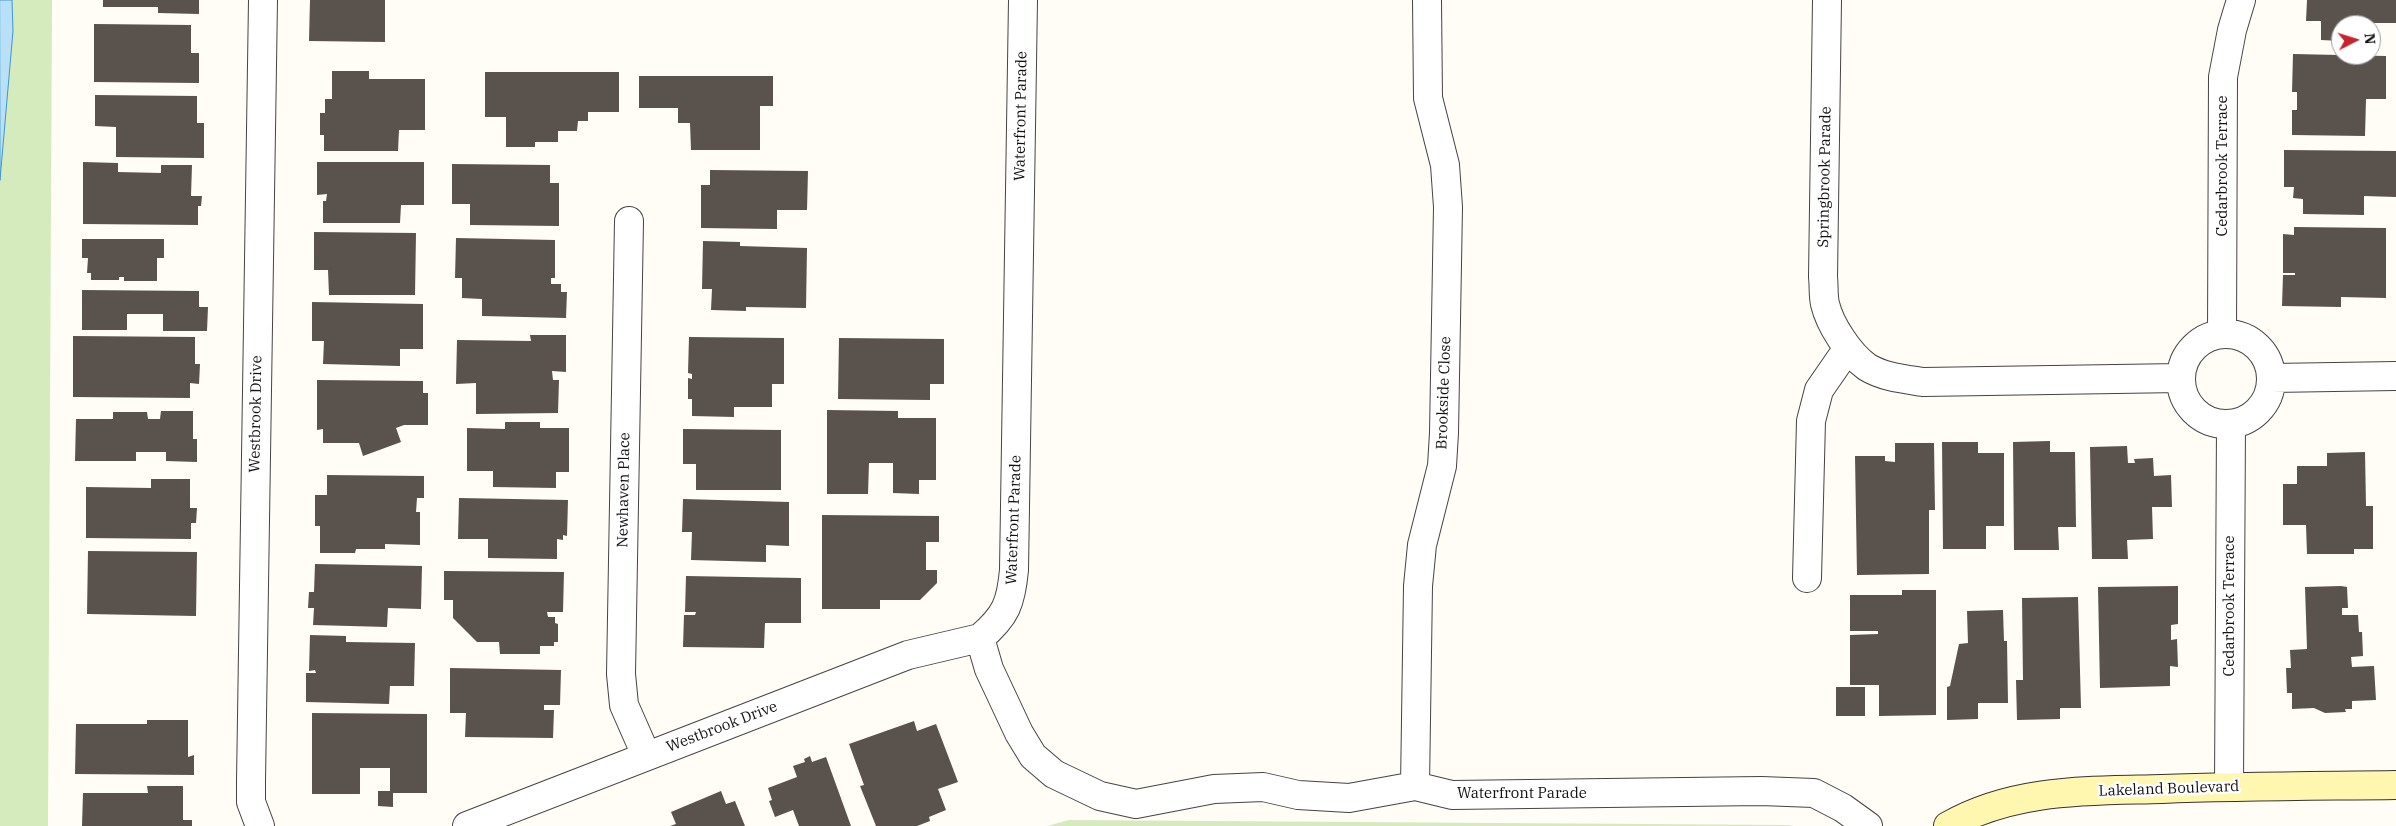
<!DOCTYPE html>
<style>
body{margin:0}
#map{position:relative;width:2396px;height:826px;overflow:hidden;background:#fffdf5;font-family:"IBM Plex Serif",serif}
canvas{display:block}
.north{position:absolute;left:2331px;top:15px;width:50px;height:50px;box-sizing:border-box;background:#fff;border:1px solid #a0a0a0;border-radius:50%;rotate:85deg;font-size:14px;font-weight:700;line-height:20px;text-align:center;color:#111}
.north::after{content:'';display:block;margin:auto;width:18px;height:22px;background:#c4262e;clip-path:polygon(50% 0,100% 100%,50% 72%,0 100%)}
</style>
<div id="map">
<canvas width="2396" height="826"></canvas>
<div class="north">N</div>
</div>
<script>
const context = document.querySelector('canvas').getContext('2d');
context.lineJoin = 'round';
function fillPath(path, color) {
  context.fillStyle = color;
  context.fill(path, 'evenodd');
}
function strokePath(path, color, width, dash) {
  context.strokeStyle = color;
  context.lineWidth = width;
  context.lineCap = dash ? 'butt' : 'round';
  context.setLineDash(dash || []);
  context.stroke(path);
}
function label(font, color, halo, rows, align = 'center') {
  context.font = font + ' "IBM Plex Serif",serif';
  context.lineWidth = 5;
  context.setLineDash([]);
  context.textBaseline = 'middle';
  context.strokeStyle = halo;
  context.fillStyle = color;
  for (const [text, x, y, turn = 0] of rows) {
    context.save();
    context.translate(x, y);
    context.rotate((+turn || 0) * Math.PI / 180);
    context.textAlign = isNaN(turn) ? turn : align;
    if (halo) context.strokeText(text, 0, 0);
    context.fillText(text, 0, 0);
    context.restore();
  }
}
fillPath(new Path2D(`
 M 0,0 L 52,0 L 48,826 L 0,826 Z
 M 1069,820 L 1788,825 L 1793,826 L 1047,826 Z`), '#d5ebbd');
const water = new Path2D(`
 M 0,0 L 12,0 L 13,31 L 0,180 Z`);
fillPath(water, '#b9e0f7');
strokePath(water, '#3f96cf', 1);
fillPath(new Path2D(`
 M 103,0 L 199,0 L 199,14 L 158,13 L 158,7 L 103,7 Z
 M 310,0 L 385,0 L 385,42 L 309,41 Z
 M 2307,0 L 2396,0 L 2396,23 L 2373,23 L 2373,42 L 2371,25 L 2341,25 L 2341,41 L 2321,40 L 2321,21 L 2306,21 Z
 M 94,24 L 191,25 L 191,53 L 199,53 L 199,83 L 94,82 Z
 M 2293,54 L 2386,56 L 2386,99 L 2366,99 L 2365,136 L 2292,135 L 2292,110 L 2297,110 L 2297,92 L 2292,92 Z
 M 332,71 L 369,71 L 369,79 L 425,79 L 425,130 L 399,130 L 398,151 L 324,151 L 324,135 L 320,135 L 320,113 L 325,113 L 325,99 L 332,99 Z
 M 485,72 L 619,72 L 619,112 L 588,112 L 588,121 L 578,121 L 577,131 L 558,131 L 558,142 L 535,142 L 535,147 L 506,147 L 506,117 L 485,117 Z
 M 639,76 L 773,76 L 773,106 L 760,106 L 760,150 L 691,150 L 690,123 L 678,123 L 678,108 L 639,108 Z
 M 95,95 L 197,96 L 197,123 L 204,123 L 204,158 L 116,157 L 116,127 L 95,126 Z
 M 2284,150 L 2396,151 L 2396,197 L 2364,196 L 2364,215 L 2303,214 L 2303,199 L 2293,198 L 2294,187 L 2284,187 Z
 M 83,162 L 118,163 L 118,172 L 161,173 L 161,165 L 192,165 L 191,196 L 202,196 L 201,206 L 198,206 L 198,225 L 83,224 Z
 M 317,162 L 424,162 L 424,205 L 401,205 L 400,223 L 323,223 L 323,201 L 326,201 L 327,194 L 317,195 Z
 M 452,164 L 550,165 L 550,183 L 559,183 L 559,226 L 470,225 L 470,204 L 452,204 Z
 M 710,170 L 808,171 L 807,210 L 777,210 L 777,229 L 701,228 L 701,185 L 710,185 Z
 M 2294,227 L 2386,228 L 2386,298 L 2341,297 L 2341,307 L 2282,306 L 2283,275 L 2295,275 L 2295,273 L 2283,273 L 2283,234 L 2294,235 Z
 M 314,232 L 416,233 L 415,295 L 329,295 L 328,270 L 314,270 Z
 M 456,238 L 555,240 L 555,278 L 551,278 L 551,284 L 561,284 L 561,292 L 567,292 L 566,318 L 482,316 L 482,299 L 462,298 L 462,278 L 455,278 Z
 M 82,239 L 164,239 L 164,258 L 157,258 L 157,281 L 124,281 L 124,277 L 119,277 L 119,280 L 91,280 L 91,273 L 87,273 L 88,258 L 82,258 Z
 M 703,241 L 740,242 L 740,246 L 807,248 L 806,308 L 746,307 L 746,311 L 711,310 L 712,289 L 702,289 Z
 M 82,290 L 199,291 L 199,307 L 208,307 L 207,331 L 163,331 L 163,314 L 127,314 L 127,330 L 82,330 Z
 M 312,302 L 423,304 L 423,349 L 400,349 L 400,366 L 323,364 L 324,341 L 312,341 Z
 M 530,335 L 566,335 L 566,372 L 552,371 L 553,380 L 559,380 L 558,413 L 476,414 L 476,383 L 456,384 L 457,340 L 531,341 Z
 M 73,336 L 195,337 L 195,364 L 200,364 L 199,384 L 190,383 L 190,398 L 73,397 Z
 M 689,337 L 784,338 L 784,384 L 772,384 L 772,407 L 734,407 L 734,417 L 692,416 L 692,399 L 688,399 L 688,378 L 692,379 L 692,374 L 688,373 Z
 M 839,338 L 944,339 L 944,384 L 930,384 L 930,400 L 838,399 Z
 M 317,380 L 423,381 L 423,393 L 428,393 L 428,425 L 404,425 L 396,428 L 401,442 L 363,456 L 359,443 L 323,443 L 323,429 L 317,430 Z
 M 827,410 L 898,411 L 898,418 L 936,418 L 936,480 L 919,480 L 919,494 L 893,493 L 893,463 L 869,463 L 868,494 L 827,494 Z
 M 161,411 L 193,411 L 193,439 L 197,439 L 197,462 L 166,461 L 166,452 L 136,452 L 136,461 L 75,461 L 76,419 L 113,419 L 113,412 L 147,412 L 148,419 L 160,419 Z
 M 505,422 L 540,422 L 540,428 L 569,428 L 569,472 L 556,472 L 556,488 L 493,487 L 493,471 L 467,471 L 467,428 L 505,429 Z
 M 683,429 L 781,430 L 781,490 L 696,490 L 696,464 L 683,464 Z
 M 2050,441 L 2050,452 L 2075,452 L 2076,527 L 2058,527 L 2059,550 L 2014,550 L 2013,442 Z
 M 1942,442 L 1978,442 L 1978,453 L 2004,453 L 2004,526 L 1986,526 L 1986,549 L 1943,549 Z
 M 1895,443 L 1934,443 L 1935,510 L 1929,510 L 1929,574 L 1857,575 L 1855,456 L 1885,456 L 1885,461 L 1895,462 Z
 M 2127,446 L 2128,463 L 2135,463 L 2134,459 L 2153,458 L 2154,476 L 2171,475 L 2172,507 L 2152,507 L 2153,539 L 2127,540 L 2128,559 L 2092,559 L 2090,447 Z
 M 2365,452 L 2366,506 L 2373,506 L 2373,549 L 2354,549 L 2354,554 L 2307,554 L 2306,525 L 2283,525 L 2283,484 L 2297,484 L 2297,466 L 2327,466 L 2327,453 Z
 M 327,475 L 424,476 L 424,498 L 417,498 L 416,512 L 420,512 L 420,545 L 385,544 L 385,549 L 356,549 L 355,553 L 320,553 L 320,526 L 315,526 L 315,495 L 327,495 Z
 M 151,479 L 190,479 L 190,508 L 197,508 L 196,523 L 191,523 L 191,539 L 86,538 L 86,487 L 151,488 Z
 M 459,498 L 568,500 L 567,536 L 563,535 L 563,540 L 557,539 L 557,559 L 488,558 L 488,539 L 458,539 Z
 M 683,499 L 789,502 L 789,546 L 766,545 L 766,562 L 691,560 L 692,532 L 682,532 Z
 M 822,515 L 939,516 L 939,542 L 926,542 L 926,570 L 937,570 L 937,583 L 920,600 L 880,600 L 880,609 L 822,609 Z
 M 88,551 L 197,552 L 196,616 L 87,614 Z
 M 315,564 L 422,566 L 421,609 L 388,608 L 387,627 L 313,625 L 314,608 L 308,608 L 309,592 L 314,592 Z
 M 444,571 L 564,572 L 563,612 L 547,612 L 548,617 L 555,617 L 555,623 L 558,624 L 558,642 L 554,642 L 554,646 L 540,646 L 540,654 L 500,654 L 499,642 L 477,642 L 453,618 L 453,600 L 444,600 Z
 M 686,576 L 801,578 L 801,623 L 765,623 L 764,648 L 683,647 L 684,615 L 695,615 L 696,612 L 685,612 Z
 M 2178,586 L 2178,624 L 2171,625 L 2171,640 L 2177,639 L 2178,667 L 2170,666 L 2170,686 L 2100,688 L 2098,587 Z
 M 2341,586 L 2347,587 L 2348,608 L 2342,608 L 2342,615 L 2358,615 L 2359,632 L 2362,632 L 2363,656 L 2351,657 L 2352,667 L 2374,666 L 2376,700 L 2352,701 L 2352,709 L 2345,709 L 2346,712 L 2325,713 L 2314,708 L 2292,709 L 2292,693 L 2287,693 L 2286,668 L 2291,668 L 2290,650 L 2307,649 L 2305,587 Z
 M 1902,590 L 1936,590 L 1936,715 L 1879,716 L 1879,685 L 1850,685 L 1850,635 L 1878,634 L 1878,631 L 1850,631 L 1850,595 L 1902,595 Z
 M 2078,597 L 2081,708 L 2060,708 L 2060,719 L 2017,720 L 2016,680 L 2023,680 L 2022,598 Z
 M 2003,610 L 2004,641 L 2007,641 L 2008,703 L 1978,703 L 1978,719 L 1947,720 L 1947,687 L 1950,686 L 1959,644 L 1968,643 L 1967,611 Z
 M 310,635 L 346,636 L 346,642 L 415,643 L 414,686 L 390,686 L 389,704 L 306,702 L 306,673 L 316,673 L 315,670 L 309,671 Z
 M 450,668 L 561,670 L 560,705 L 544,705 L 544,710 L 554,710 L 553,738 L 465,737 L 466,713 L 450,713 Z
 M 1836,687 L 1865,687 L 1865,716 L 1836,716 Z
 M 312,713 L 427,714 L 427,793 L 393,793 L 393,807 L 378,806 L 378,791 L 390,791 L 390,768 L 360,768 L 360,794 L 312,794 Z
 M 147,720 L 188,720 L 188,757 L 194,755 L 194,775 L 75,774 L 76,724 L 147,724 Z
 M 914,721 L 917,731 L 936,724 L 958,782 L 938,789 L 946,810 L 929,817 L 930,821 L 917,826 L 876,826 L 860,786 L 864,785 L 849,744 Z
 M 810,756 L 812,762 L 826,757 L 851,826 L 799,826 L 793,810 L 775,817 L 769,801 L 772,800 L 768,788 L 797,777 L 793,766 L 805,762 L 804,759 Z
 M 147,786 L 183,786 L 183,820 L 192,820 L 192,826 L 82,826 L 83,793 L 148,793 Z
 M 721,791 L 726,804 L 735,801 L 745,826 L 670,826 L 676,824 L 671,812 Z`), '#5a524d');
const street = new Path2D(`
 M 1023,0 L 1014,570 C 1011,603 1006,616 980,638 L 989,669 L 1019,733 L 1033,756 L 1054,774 L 1100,796 L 1136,804 L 1214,789 L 1263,787 L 1298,795 L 1349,798 L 1415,786 L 1452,795 L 1761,791 L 1814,793 L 1843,808 L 1868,826
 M 1827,0 L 1823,277 C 1824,285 1823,295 1825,304 C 1830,325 1849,354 1867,367 C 1883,377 1904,379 1923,382 L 2180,378
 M 629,221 L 621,674 L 624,705 L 646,755
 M2181 379a45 45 0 1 1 90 0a45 45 0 1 1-90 0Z
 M 2222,334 L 2223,77 L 2232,30 L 2241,0
 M 2272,378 L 2396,376
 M 1807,578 L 1811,421 L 1819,390 L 1848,348
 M 1415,786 L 1418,586 L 1422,545 L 1442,466 L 1444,433 L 1448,207 L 1445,165 L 1428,98 L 1427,0
 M 2229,786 L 2231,425
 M 260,826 L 251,802 L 251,781 L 263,0
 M 467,826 L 908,655 L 980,638`);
const secondary = new Path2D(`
 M 1948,826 C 2014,788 2089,791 2162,789 C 2240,786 2318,786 2396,785`);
strokePath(street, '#444', 30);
strokePath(secondary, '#333', 30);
strokePath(street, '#fff', 28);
strokePath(secondary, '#fff6b0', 28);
label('15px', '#111', '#fff', [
 ["Waterfront Parade",1021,116,-89],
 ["Cedarbrook Terrace",2223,166,-90],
 ["Springbrook Parade",1825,177,-89],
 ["Brookside Close",1444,393,-88],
 ["Westbrook Drive",256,414,-89],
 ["Newhaven Place",624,490,-89],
 ["Waterfront Parade",1014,520,-88],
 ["Cedarbrook Terrace",2230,606,-90],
 ["Westbrook Drive",722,727,-21],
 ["Lakeland Boulevard",2169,789,-2],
 ["Waterfront Parade",1522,794]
]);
</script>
